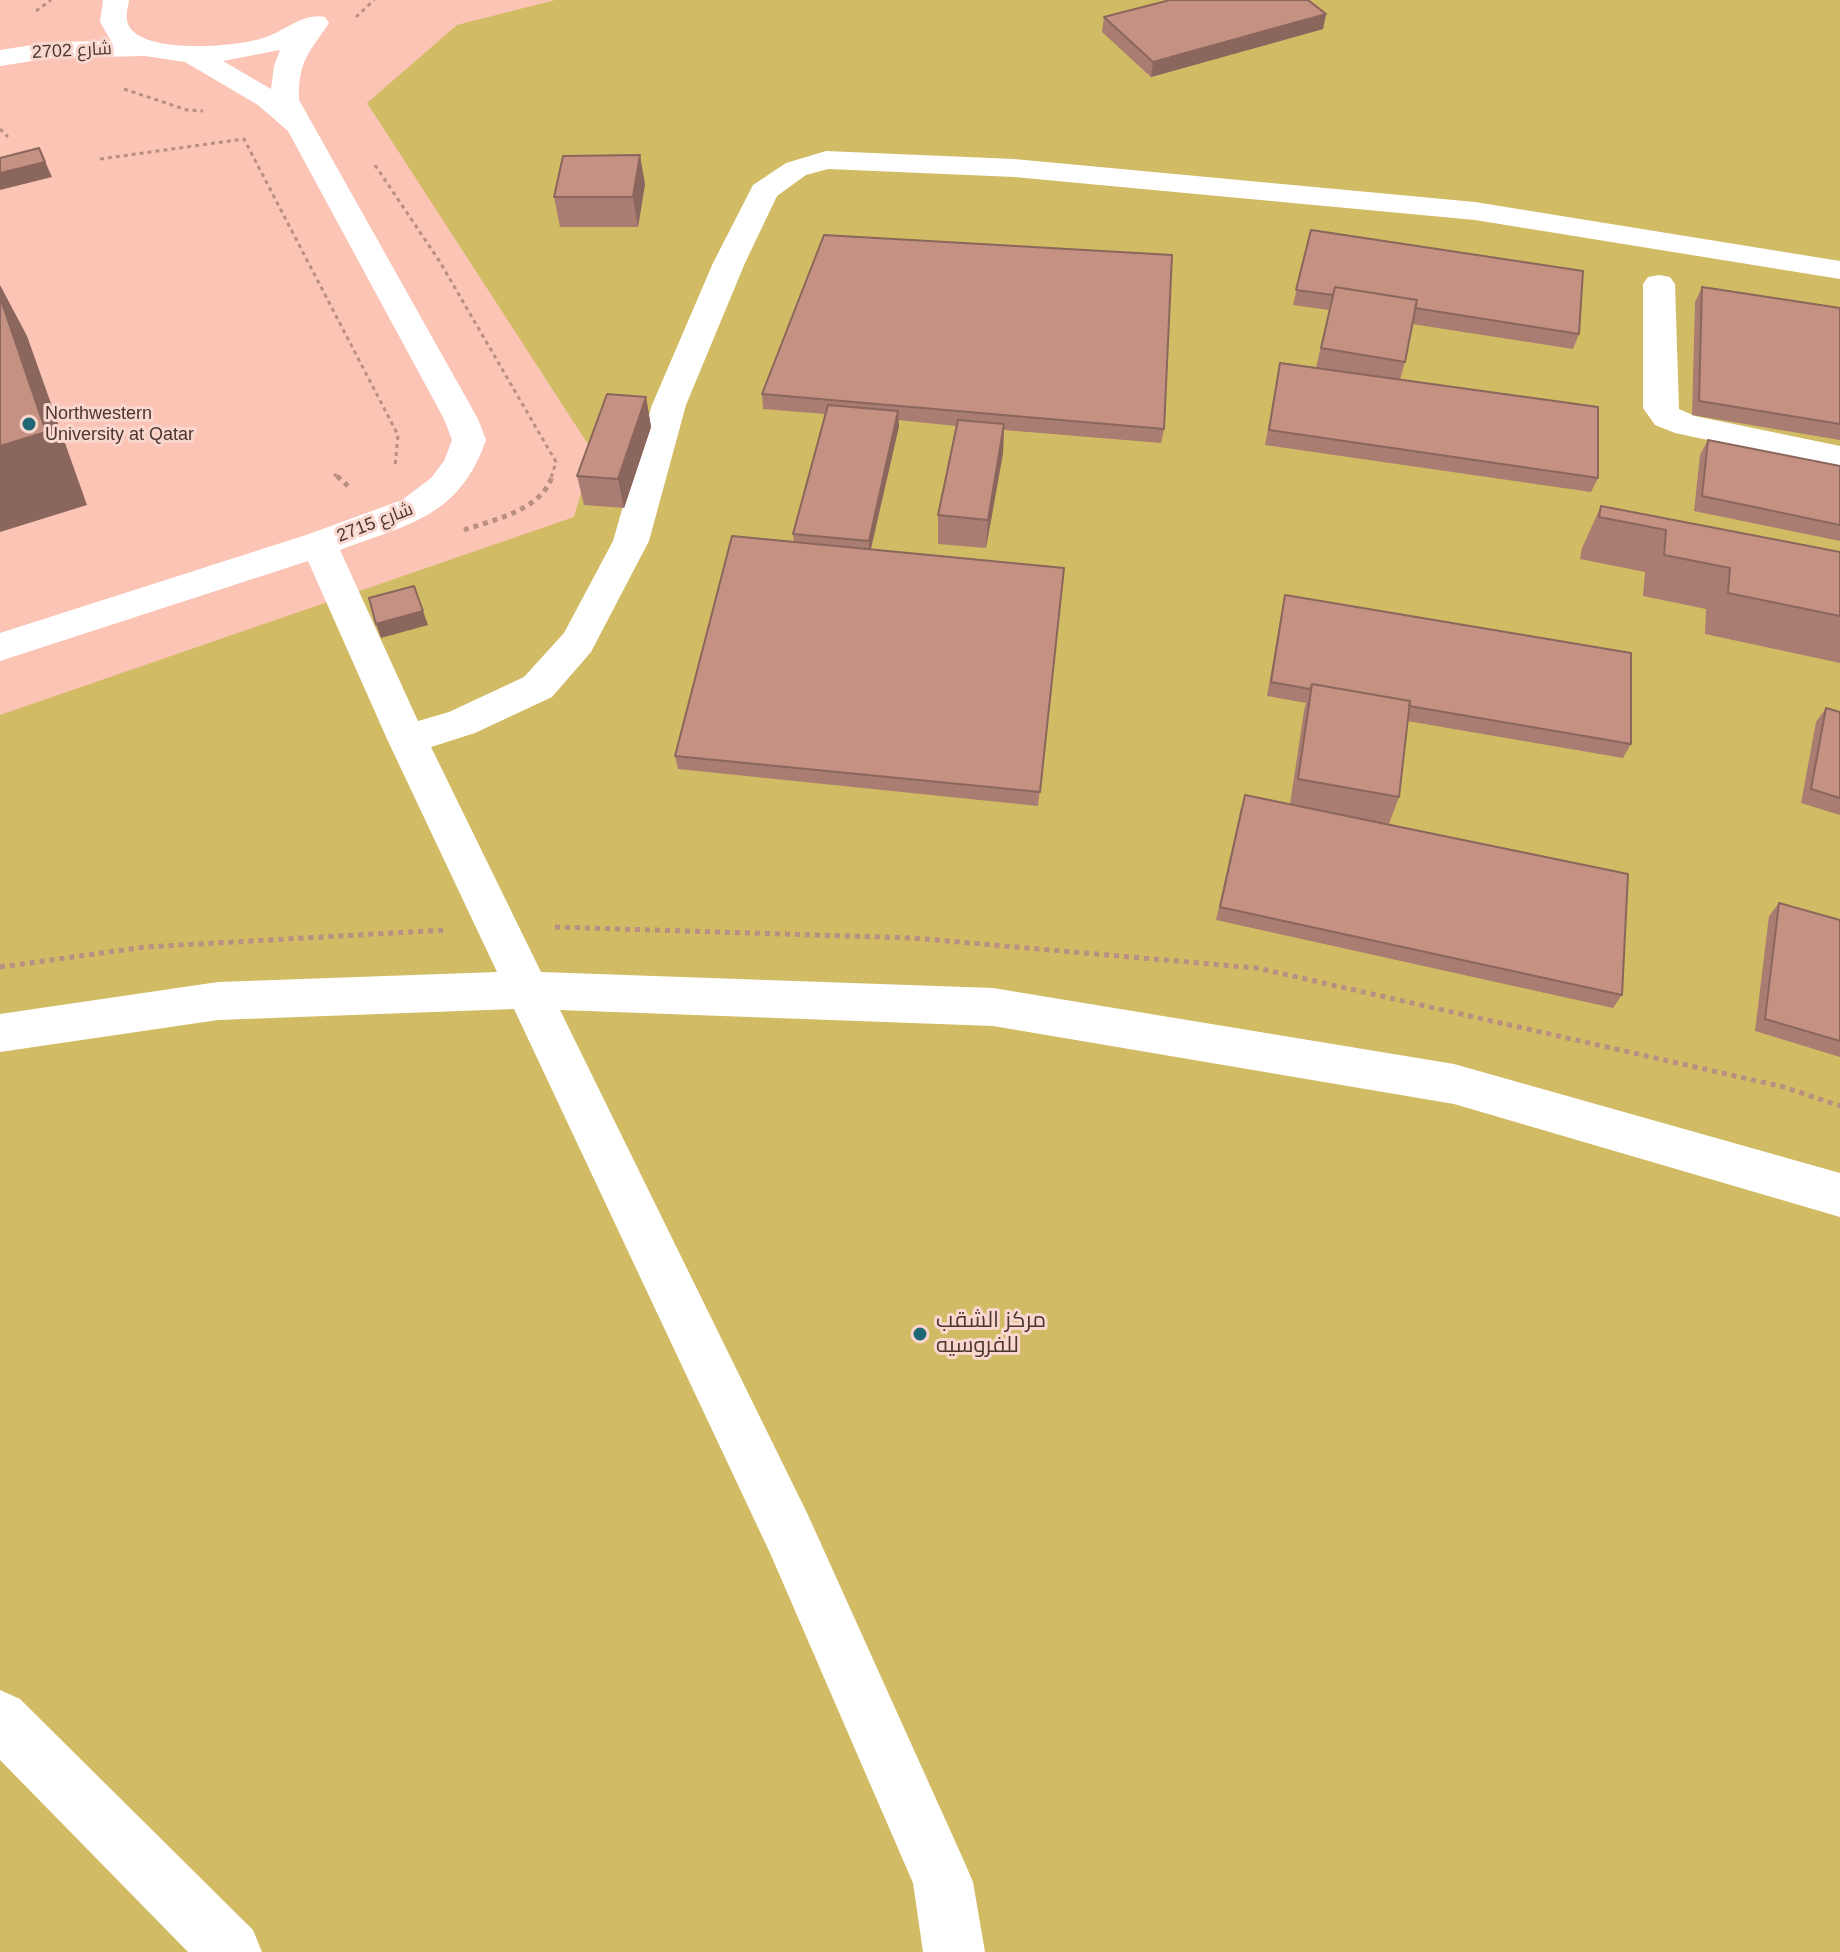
<!DOCTYPE html>
<meta charset="utf-8">
<style>
body{margin:0}
canvas{display:block;background:#fbc4b5}
</style>
<canvas width="1840" height="1952"></canvas>
<script>
const context = document.querySelector('canvas').getContext('2d');
context.lineJoin = 'round';
function fillPath(path, color) {
  context.fillStyle = color;
  context.fill(path, 'evenodd');
}
function strokePath(path, color, width, dash) {
  context.strokeStyle = color;
  context.lineWidth = width;
  context.lineCap = dash ? 'butt' : 'round';
  context.setLineDash(dash || []);
  context.stroke(path);
}
function label(font, color, halo, rows, align = 'center') {
  context.font = font + ' Helvetica,Cairo,sans-serif';
  context.lineWidth = 6;
  context.setLineDash([]);
  context.textBaseline = 'middle';
  context.strokeStyle = halo;
  context.fillStyle = color;
  for (const [text, x, y, turn = 0] of rows) {
    context.save();
    context.translate(x, y);
    context.rotate((+turn || 0) * Math.PI / 180);
    context.textAlign = isNaN(turn) ? turn : align;
    if (halo) context.strokeText(text, 0, 0);
    context.fillText(text, 0, 0);
    context.restore();
  }
}
fillPath(new Path2D(`
 M 555,0 L 1840,0 L 1840,1952 L 0,1952 L 0,715 L 574,517 L 593,452 L 367,103 L 457,25 Z`), '#d2bb65');
strokePath(new Path2D(`
 M 36,11 L 51,0
 M 356,17 L 374,0
 M 124,89 L 187,110 L 203,111
 M 0,129 L 8,137
 M 100,159 L 244,139 L 398,435 L 395,466
 M 375,165 L 440,262 L 556,462 L 551,478
 M 334,474 L 339,478`), '#b98e83', 3, [4, 4]);
strokePath(new Path2D(`
 M 337,476 L 348,486
 M 464,530 C 493,520 542,510 552,476
 M 555,927 L 913,938 L 1257,968 L 1784,1087 L 1840,1106
 M 0,967 L 145,947 L 445,930`), '#b98e83', 5, [5, 5]);
fillPath(new Path2D(`
 M 103,0 L 129,0 C 128,7 125,17 128,24 C 140,55 237,47 263,38 C 284,32 303,12 325,17 L 329,23 C 309,53 298,61 299,100 L 478,419 L 486,440 C 459,517 409,524 340,550 L 418,721 L 449,712 L 524,677 L 564,633 L 613,541 L 652,405 L 713,263 L 753,185 L 786,163 L 826,151 L 1014,159 L 1475,202 L 1840,261 L 1840,279 L 1475,220 L 1014,177 L 828,169 L 806,175 L 777,196 L 745,263 L 686,405 L 649,541 L 591,652 L 552,697 L 475,733 L 431,747 L 541,972 L 993,988 L 1454,1064 L 1840,1173 L 1840,1217 L 1454,1104 L 993,1026 L 560,1010 L 808,1515 L 964,1861 L 973,1882 L 985,1952 L 923,1952 L 913,1883 L 770,1553 L 514,1009 L 218,1020 L 0,1052 L 0,1014 L 218,982 L 497,972 L 387,739 L 308,561 L 0,661 L 0,633 L 306,535 L 402,500 L 431,478 L 444,461 L 452,440 L 444,419 L 288,131 L 258,105 L 185,62 L 145,56 L 52,58 L 0,66 L 0,50 L 52,42 L 111,41 L 100,22 ZM 280,50 L 274,66 L 271,89 L 223,61 Z
 M 1659,275 L 1670,277 L 1675,284 L 1679,409 L 1695,416 L 1840,446 L 1840,468 L 1675,433 L 1655,425 L 1643,408 L 1643,284 L 1648,277 Z
 M 0,1690 L 20,1699 L 253,1930 L 262,1952 L 188,1952 L 0,1760 Z`), '#fff');
fillPath(new Path2D(`
 M 1326,14 L 1323,29 L 1151,77 L 1102,32 L 1104,17 Z
 M 645,184 L 638,227 L 560,227 L 554,197 Z
 M 1311,230 L 1579,334 L 1573,349 L 1412,324 L 1405,362 L 1400,380 L 1598,478 L 1591,492 L 1265,445 L 1280,363 L 1316,368 L 1329,310 L 1293,305 Z
 M 1702,287 L 1840,308 L 1840,440 L 1692,415 L 1695,302 Z
 M 762,394 L 1164,429 L 1161,443 L 1004,430 L 1003,453 L 986,548 L 938,544 L 938,515 L 956,426 L 898,420 L 899,426 L 871,549 L 1064,568 L 1038,806 L 678,769 L 675,756 L 794,542 L 793,534 L 825,414 L 763,409 Z
 M 646,397 L 651,427 L 624,508 L 584,505 L 577,476 Z
 M 1708,440 L 1840,466 L 1840,541 L 1694,511 L 1700,455 Z
 M 1601,506 L 1840,552 L 1840,663 L 1705,634 L 1706,609 L 1643,596 L 1645,572 L 1580,559 L 1582,548 Z
 M 1285,595 L 1631,744 L 1623,758 L 1407,721 L 1399,797 L 1389,824 L 1361,819 L 1622,995 L 1613,1008 L 1216,920 L 1241,808 L 1290,804 L 1304,711 L 1306,703 L 1267,696 L 1282,610 Z
 M 1826,708 L 1840,712 L 1840,815 L 1801,803 L 1816,722 Z
 M 1779,903 L 1840,920 L 1840,1057 L 1755,1031 L 1769,916 Z`), '#a97d71');
fillPath(new Path2D(`
 M 1326,14 L 1323,29 L 1151,77 L 1153,62 Z
 M 39,148 L 52,177 L 0,190 L 0,173 Z
 M 640,155 L 645,184 L 638,227 L 633,197 Z
 M 0,285 L 27,336 L 87,505 L 0,532 Z
 M 646,397 L 651,427 L 624,508 L 618,479 Z
 M 898,411 L 899,426 L 869,556 L 869,541 Z
 M 1004,424 L 1003,453 L 986,548 L 988,520 Z
 M 414,586 L 428,625 L 381,638 L 376,624 Z`), '#8a665c');
const building = new Path2D(`
 M 1170,0 L 1308,0 L 1326,14 L 1153,62 L 1104,17 Z
 M 39,148 L 45,162 L 0,173 L 0,158 Z
 M 640,155 L 633,197 L 554,197 L 563,156 Z
 M 1311,230 L 1583,271 L 1579,334 L 1415,308 L 1417,300 L 1335,287 L 1333,295 L 1296,290 Z
 M 824,235 L 1172,255 L 1164,429 L 762,394 Z
 M 1335,287 L 1417,300 L 1405,362 L 1321,348 Z
 M 1702,287 L 1840,308 L 1840,424 L 1699,401 Z
 M 0,297 L 46,432 L 0,446 Z
 M 1280,363 L 1598,407 L 1598,478 L 1269,430 Z
 M 607,394 L 646,397 L 618,479 L 577,476 Z
 M 828,405 L 898,411 L 869,541 L 793,534 Z
 M 958,420 L 1004,424 L 988,520 L 938,515 Z
 M 1708,440 L 1840,466 L 1840,525 L 1702,496 Z
 M 1601,506 L 1840,552 L 1840,616 L 1728,593 L 1730,568 L 1664,555 L 1666,530 L 1599,517 Z
 M 732,536 L 1064,568 L 1040,792 L 675,756 Z
 M 414,586 L 423,611 L 376,624 L 369,598 Z
 M 1285,595 L 1631,653 L 1631,744 L 1409,706 L 1410,701 L 1312,684 L 1310,689 L 1271,682 Z
 M 1312,684 L 1410,701 L 1399,797 L 1298,779 Z
 M 1826,708 L 1840,712 L 1840,798 L 1811,789 Z
 M 1245,795 L 1628,874 L 1622,995 L 1220,907 Z
 M 1779,903 L 1840,920 L 1840,1041 L 1765,1019 Z`);
fillPath(building, '#c59183');
strokePath(building, '#8a665c', 2);
for (const [x, y, r, color] of [
 [29,424,8,"#206776"],
 [920,1334,8,"#206776"]
]) {
  const dot = new Path2D();
  dot.arc(x, y, r, 0, 2 * Math.PI);
  context.fillStyle = color;
  context.fill(dot);
  strokePath(dot, '#f9d7ce', 3);
}
label('18px', '#4c3630', '#f9d7ce', [
 ["شارع 2702",72,51,-3],
 ["شارع 2715",375,523,-21]
]);
label('18px', '#4c3630', '#f9d7ce', [
 ["Northwestern",45,414],
 ["University at Qatar",45,435]
], 'left');
label('22px', '#4c3630', '#f9d7ce', [
 ["مركز الشقب",936,1321],
 ["للفروسيه",936,1346]
], 'left');
</script>
